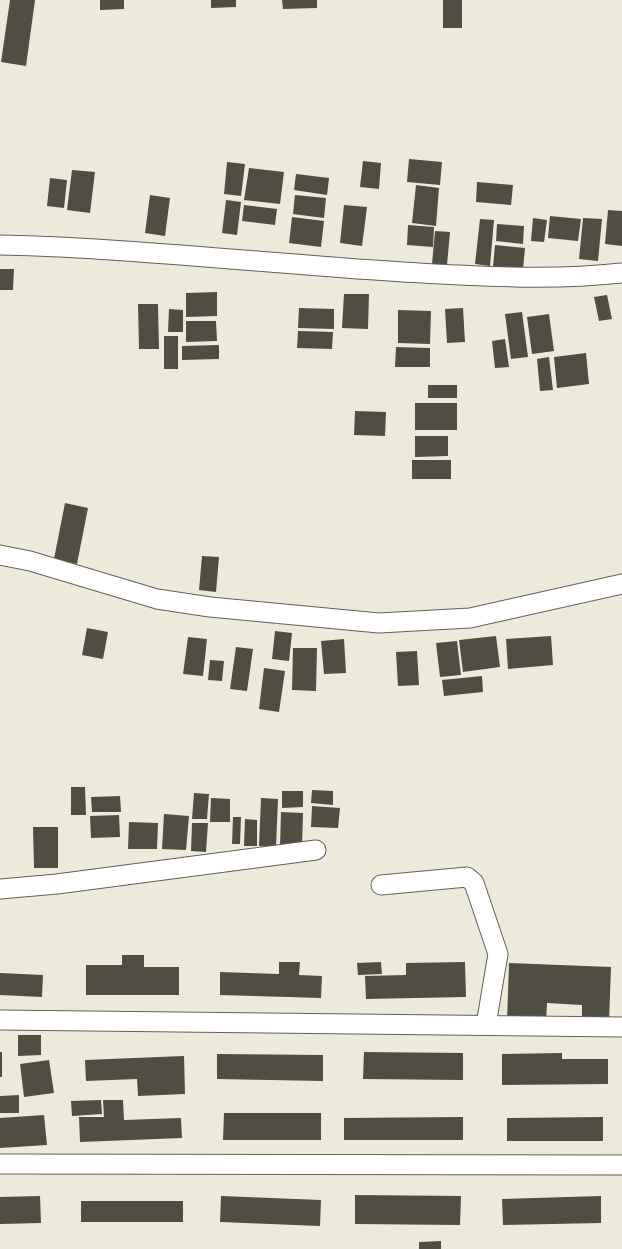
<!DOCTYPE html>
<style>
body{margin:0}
canvas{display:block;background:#edeadc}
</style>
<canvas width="622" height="1249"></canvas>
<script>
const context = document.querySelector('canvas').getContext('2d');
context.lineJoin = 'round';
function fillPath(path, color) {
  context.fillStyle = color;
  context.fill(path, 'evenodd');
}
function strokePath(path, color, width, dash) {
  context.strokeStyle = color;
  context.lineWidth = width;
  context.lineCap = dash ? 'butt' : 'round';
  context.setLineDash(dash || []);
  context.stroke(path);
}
fillPath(new Path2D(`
 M 10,0 L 35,0 L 26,66 L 1,62 Z
 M 100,0 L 124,0 L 124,9 L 100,10 Z
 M 211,0 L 236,0 L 236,7 L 211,8 Z
 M 282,0 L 317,0 L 317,8 L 283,9 Z
 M 443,0 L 462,0 L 462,28 L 443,28 Z
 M 409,159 L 442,162 L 440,185 L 407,182 Z
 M 363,161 L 381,163 L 379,189 L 360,187 Z
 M 227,162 L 245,164 L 241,196 L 224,194 Z
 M 249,168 L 284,172 L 280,204 L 244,200 Z
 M 72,170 L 95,172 L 90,213 L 67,210 Z
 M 296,174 L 329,178 L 327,195 L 294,190 Z
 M 50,178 L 67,180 L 64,208 L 47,206 Z
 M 477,182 L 513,185 L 511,205 L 476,202 Z
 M 416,185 L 439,188 L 436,226 L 412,223 Z
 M 150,195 L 170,198 L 165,236 L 145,233 Z
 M 295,195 L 326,198 L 324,218 L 293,214 Z
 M 226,200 L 241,202 L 237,235 L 222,233 Z
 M 244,205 L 277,209 L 275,225 L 242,221 Z
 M 344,205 L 367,207 L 362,246 L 340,243 Z
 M 608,210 L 622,211 L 622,246 L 605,244 Z
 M 550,216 L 581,219 L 578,241 L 548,238 Z
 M 292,217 L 324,221 L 321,247 L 289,243 Z
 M 533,218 L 547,220 L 544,242 L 531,241 Z
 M 583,218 L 602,219 L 598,261 L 579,259 Z
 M 480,219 L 494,220 L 490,266 L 475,264 Z
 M 497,224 L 524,226 L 523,244 L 496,241 Z
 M 408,225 L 434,227 L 433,247 L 407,245 Z
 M 435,231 L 450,232 L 447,265 L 432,264 Z
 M 495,245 L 525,248 L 523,269 L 493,267 Z
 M 0,269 L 14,269 L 13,290 L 0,290 Z
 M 217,292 L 217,316 L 186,317 L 186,293 Z
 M 344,294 L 369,294 L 368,329 L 342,328 Z
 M 607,295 L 612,319 L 599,321 L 594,297 Z
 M 138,304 L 158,304 L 159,349 L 139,349 Z
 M 299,308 L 334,309 L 334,329 L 298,328 Z
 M 463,308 L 465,342 L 447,343 L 445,309 Z
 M 169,309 L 183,310 L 183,332 L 168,332 Z
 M 398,310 L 431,311 L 430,344 L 398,343 Z
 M 522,312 L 528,357 L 511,359 L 505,314 Z
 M 549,314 L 554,351 L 532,354 L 527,317 Z
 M 186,321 L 216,321 L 217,341 L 186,342 Z
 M 298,331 L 333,332 L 332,349 L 297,348 Z
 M 164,336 L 178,336 L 178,369 L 164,369 Z
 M 505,339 L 509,367 L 495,368 L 492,341 Z
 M 219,345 L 219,359 L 182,360 L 182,346 Z
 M 396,347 L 430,348 L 430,367 L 395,367 Z
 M 586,353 L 589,384 L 557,388 L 554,357 Z
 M 549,357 L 553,390 L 540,391 L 537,359 Z
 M 428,385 L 457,385 L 457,398 L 428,398 Z
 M 415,403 L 457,403 L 457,430 L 415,430 Z
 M 355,411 L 386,412 L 385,436 L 354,435 Z
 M 415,436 L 448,436 L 448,456 L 415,457 Z
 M 412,460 L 451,460 L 451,479 L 412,479 Z
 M 65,503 L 88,508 L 77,564 L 54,559 Z
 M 202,556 L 219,557 L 216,592 L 199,590 Z
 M 87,628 L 108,632 L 103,659 L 82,655 Z
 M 275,631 L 292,633 L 289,661 L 272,659 Z
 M 496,636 L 500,667 L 463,672 L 459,640 Z
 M 551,636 L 553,665 L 508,669 L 506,639 Z
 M 188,637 L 207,639 L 203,676 L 183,674 Z
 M 344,639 L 346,673 L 324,674 L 321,641 Z
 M 457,641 L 461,675 L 440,677 L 436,643 Z
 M 236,647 L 253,649 L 247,691 L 230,689 Z
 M 293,648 L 317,648 L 316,691 L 292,690 Z
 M 417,651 L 419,685 L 398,686 L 396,652 Z
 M 210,660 L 224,661 L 222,681 L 208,680 Z
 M 264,668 L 285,671 L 279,712 L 259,709 Z
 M 482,676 L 483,692 L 444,696 L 442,680 Z
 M 71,787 L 85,787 L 86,815 L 71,815 Z
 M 312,790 L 333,791 L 333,805 L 311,803 Z
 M 282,791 L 303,791 L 303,807 L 282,808 Z
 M 194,793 L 209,794 L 207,819 L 192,819 Z
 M 120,796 L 121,812 L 92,812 L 91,797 Z
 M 211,798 L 230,799 L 230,822 L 210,822 Z
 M 261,798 L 278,799 L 276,847 L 259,846 Z
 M 312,806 L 340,808 L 338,828 L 311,827 Z
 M 281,812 L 303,813 L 302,847 L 280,846 Z
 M 164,814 L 189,816 L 186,850 L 162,849 Z
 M 119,815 L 120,837 L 91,838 L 90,816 Z
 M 233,817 L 241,817 L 240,844 L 232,844 Z
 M 245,819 L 257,820 L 257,846 L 244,846 Z
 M 129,822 L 158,823 L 157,849 L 128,849 Z
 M 192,823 L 208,823 L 206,852 L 191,851 Z
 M 33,827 L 58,827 L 58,868 L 34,868 Z
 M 122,955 L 144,955 L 144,967 L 179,967 L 179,995 L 86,995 L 86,965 L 122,965 Z
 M 279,962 L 300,962 L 299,975 L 322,976 L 321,998 L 220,995 L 220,972 L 279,974 Z
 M 381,962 L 382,974 L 358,975 L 357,963 Z
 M 465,962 L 466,997 L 366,999 L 365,976 L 406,975 L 406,963 Z
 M 509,963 L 611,967 L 609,1021 L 582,1020 L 582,1005 L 547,1003 L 546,1024 L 507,1022 Z
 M 0,973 L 43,975 L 42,997 L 0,995 Z
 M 18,1035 L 41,1035 L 41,1055 L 18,1056 Z
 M 0,1052 L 2,1052 L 2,1077 L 0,1077 Z
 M 364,1052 L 463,1053 L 463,1080 L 363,1079 Z
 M 562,1053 L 562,1059 L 608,1059 L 608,1084 L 502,1085 L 502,1054 Z
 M 217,1054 L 323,1055 L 323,1081 L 217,1079 Z
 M 184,1056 L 185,1094 L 138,1096 L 137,1079 L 86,1081 L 85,1060 Z
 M 49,1060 L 54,1093 L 24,1097 L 20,1064 Z
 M 19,1095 L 19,1113 L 0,1113 L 0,1096 Z
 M 101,1100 L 102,1114 L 72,1116 L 71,1101 Z
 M 103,1100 L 123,1100 L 124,1120 L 181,1118 L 182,1138 L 80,1142 L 79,1117 L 104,1117 Z
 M 224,1113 L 321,1113 L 321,1140 L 223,1140 Z
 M 44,1115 L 47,1145 L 0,1148 L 0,1118 Z
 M 463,1117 L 463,1140 L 344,1140 L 344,1118 Z
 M 603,1117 L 603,1141 L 507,1141 L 507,1118 Z
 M 355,1195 L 461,1196 L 460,1225 L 355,1224 Z
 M 40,1196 L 41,1223 L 0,1224 L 0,1197 Z
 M 221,1196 L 321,1200 L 320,1226 L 220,1222 Z
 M 601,1196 L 601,1223 L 503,1225 L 502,1199 Z
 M 81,1201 L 183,1201 L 183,1222 L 81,1222 Z
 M 441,1241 L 441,1249 L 419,1249 L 419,1242 Z`), '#504e42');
const minor = new Path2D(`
 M 0,245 C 135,248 269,264 403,272 C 476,276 549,281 622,273
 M 0,555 L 30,561 L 157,599 L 210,607 L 379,623 L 470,618 L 622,584
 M 381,885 L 467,877 L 474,883 L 498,954 L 486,1025
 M 0,889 L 57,884 L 316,850
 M 0,1020 L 622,1027
 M 0,1164 L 622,1165`);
strokePath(minor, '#636155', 21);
strokePath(minor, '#fff', 19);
</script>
